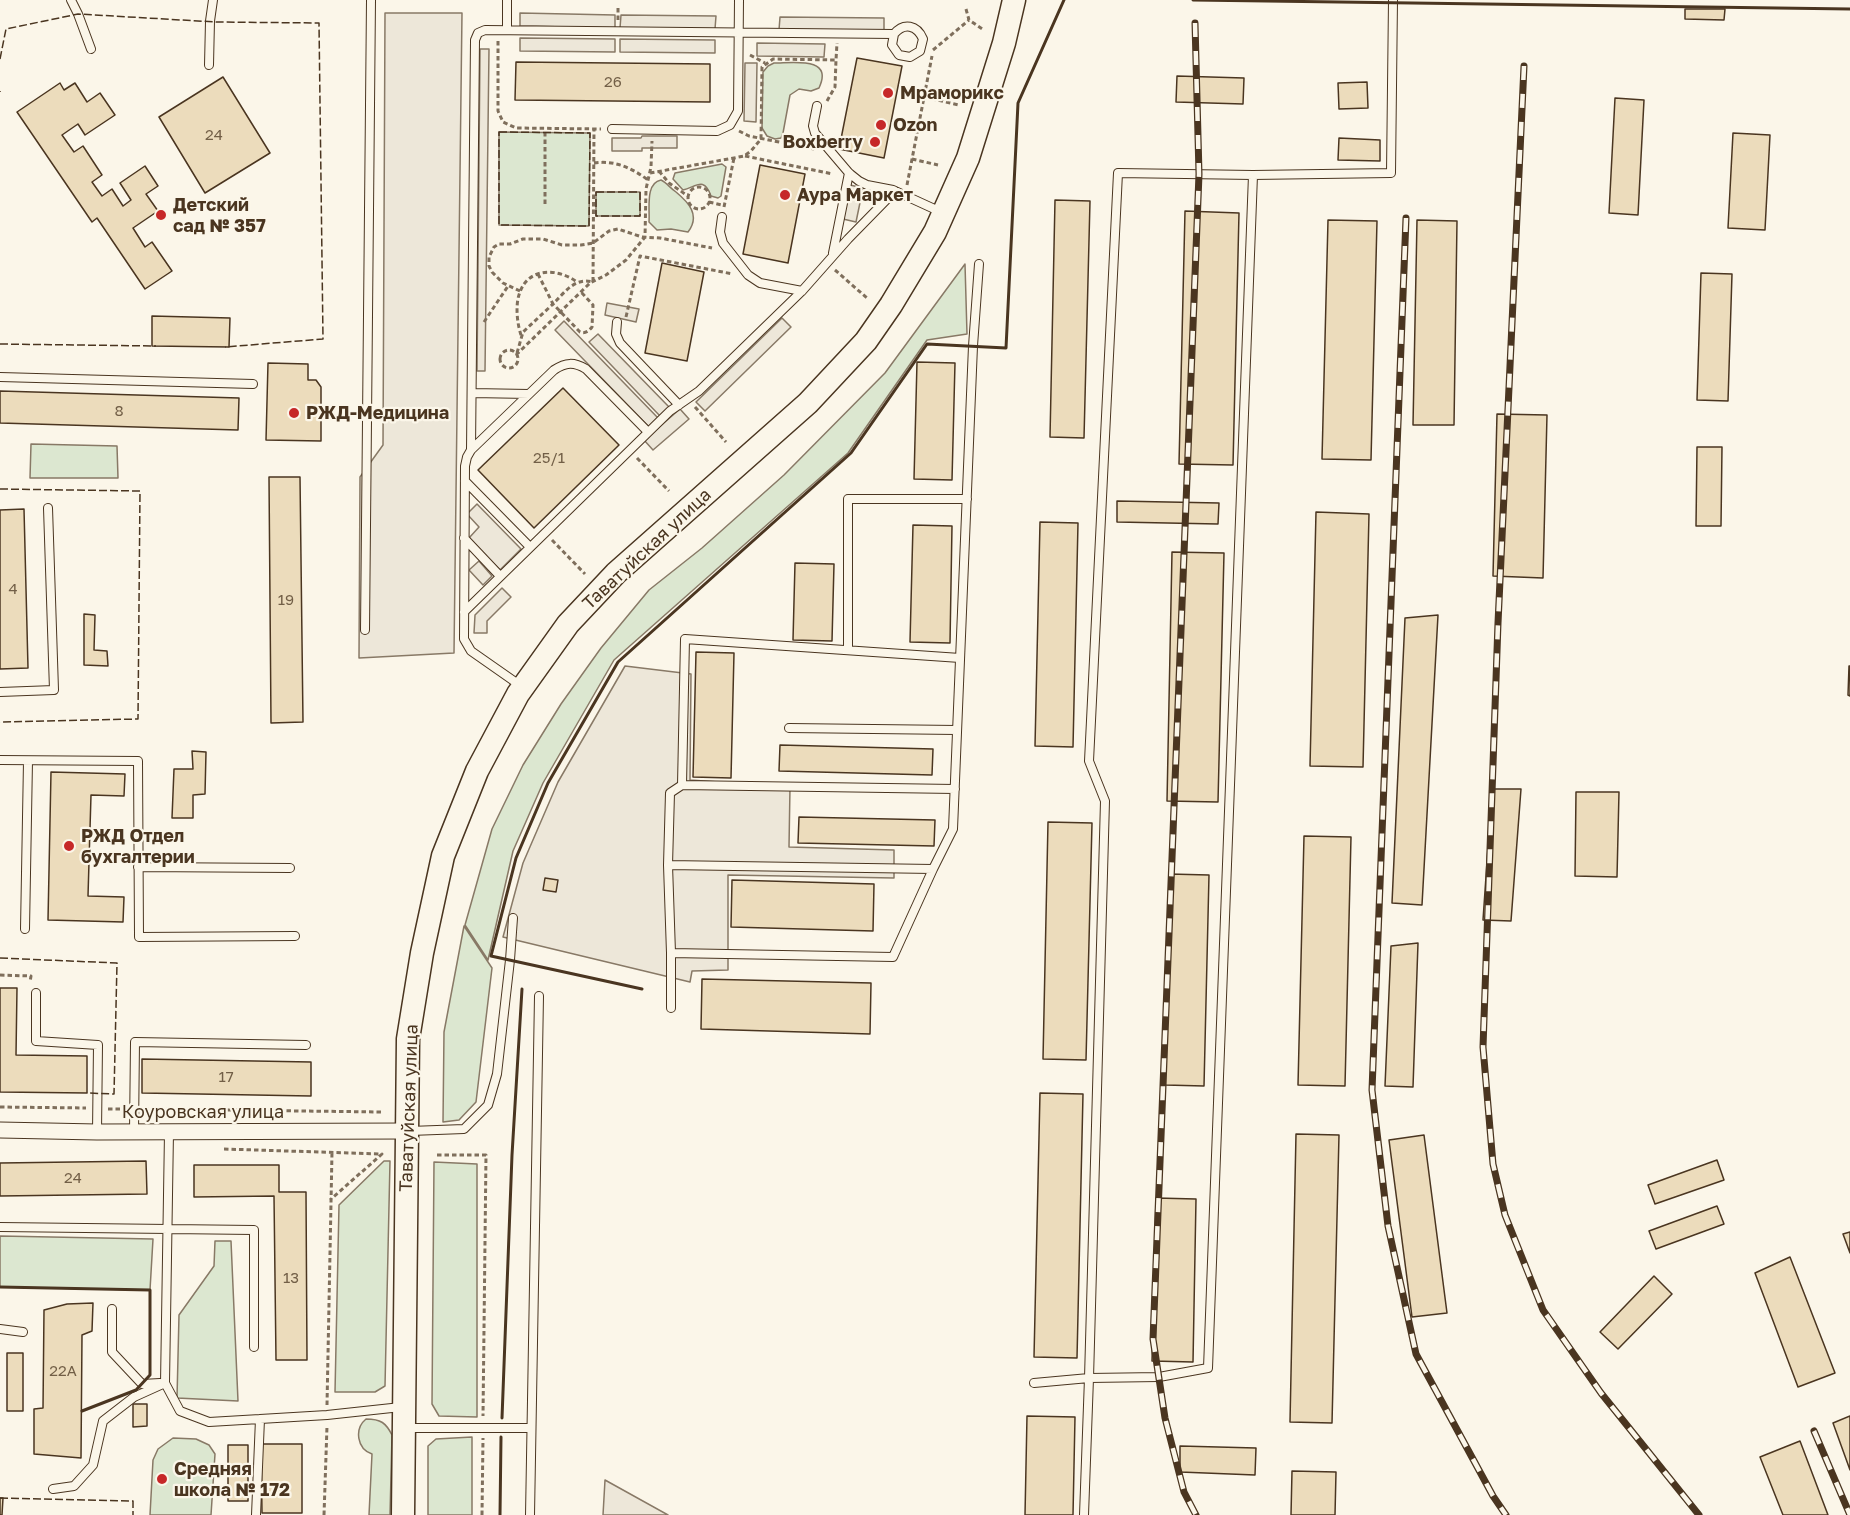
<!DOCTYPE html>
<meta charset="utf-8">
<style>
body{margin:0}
canvas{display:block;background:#fbf6e9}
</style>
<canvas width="1850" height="1515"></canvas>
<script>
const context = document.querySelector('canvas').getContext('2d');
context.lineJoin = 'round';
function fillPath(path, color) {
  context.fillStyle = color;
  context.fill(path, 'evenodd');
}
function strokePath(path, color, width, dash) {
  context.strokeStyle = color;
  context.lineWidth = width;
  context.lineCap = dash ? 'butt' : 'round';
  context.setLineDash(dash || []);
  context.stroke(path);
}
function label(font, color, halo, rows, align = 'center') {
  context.font = font + ' "Golos Text",sans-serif';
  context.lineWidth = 4.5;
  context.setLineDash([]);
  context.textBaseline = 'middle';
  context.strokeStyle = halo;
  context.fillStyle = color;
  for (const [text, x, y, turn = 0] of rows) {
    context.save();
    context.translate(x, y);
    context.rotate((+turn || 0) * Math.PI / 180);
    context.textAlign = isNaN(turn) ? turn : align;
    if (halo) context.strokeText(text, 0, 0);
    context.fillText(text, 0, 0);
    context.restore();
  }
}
const green = new Path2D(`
 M 774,63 C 793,63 834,56 819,88 L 811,91 L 799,89 L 790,95 L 783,133 L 781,138 L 775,139 L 767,136 L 762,128 L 763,72 L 768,66 Z
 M 499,132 L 590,133 L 589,226 L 499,225 Z
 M 722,164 L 726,167 L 721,196 L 718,198 L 711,196 C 704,176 696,187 683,190 L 673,179 L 675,173 Z
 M 661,180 C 667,183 670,188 676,192 C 688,202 701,215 688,232 L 671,229 L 657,230 L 649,222 C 650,209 645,183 661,180 Z
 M 596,192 L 640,192 L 640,216 L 596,216 Z
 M 965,264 L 967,334 L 927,340 L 848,453 L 614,660 L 543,783 L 513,851 L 488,960 L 465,925 L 492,829 L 523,765 L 561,704 L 601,648 L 649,590 L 702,548 L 784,475 L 885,373 Z
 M 31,444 L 117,446 L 118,478 L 30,478 Z
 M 464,926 L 492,968 L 476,1102 L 459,1120 L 443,1122 L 444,1032 Z
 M 384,1161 L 390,1161 L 385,1386 L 375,1392 L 335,1392 L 339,1205 Z
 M 434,1162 L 477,1164 L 477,1417 L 439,1416 L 432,1404 Z
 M 0,1236 L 153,1239 L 150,1290 L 0,1287 Z
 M 215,1241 L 231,1241 L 238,1401 L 177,1398 L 179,1315 L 214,1266 Z
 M 366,1419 C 381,1419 386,1423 392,1435 L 390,1515 L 369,1515 L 372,1454 C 357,1449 354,1429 366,1419 Z
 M 472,1437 L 472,1515 L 428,1515 L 428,1446 L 436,1439 Z
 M 173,1438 L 196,1439 L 209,1445 L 215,1454 L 211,1515 L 150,1515 L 153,1460 L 158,1449 Z`);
fillPath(green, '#dce7d0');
strokePath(green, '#887966', 1.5);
const parking = new Path2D(`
 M 385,13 L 462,13 L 454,653 L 359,658 L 360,477 L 383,445 Z
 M 520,13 L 615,15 L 615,28 L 520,26 Z
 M 621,15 L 716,16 L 715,29 L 620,28 Z
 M 780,17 L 884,18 L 884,31 L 779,30 Z
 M 520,38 L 615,39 L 615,52 L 520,51 Z
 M 620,39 L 715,40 L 715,53 L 620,52 Z
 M 757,43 L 825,44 L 824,57 L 757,56 Z
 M 480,49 L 489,49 L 485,371 L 477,371 Z
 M 745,63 L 757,63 L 756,122 L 744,121 Z
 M 642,136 L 677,136 L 677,148 L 642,148 L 642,151 L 612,151 L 612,138 L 641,138 Z
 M 850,185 L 863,188 L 856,222 L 843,219 Z
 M 607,303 L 639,309 L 636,322 L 605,315 Z
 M 782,318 L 791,327 L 705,411 L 696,402 Z
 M 564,321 L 658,418 L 649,427 L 555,330 Z
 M 598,334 L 669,407 L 660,416 L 589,342 Z
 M 680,409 L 689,419 L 653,450 L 644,440 Z
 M 477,504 L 521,549 L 500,570 L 469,538 L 479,527 L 467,514 Z
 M 479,561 L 492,576 L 483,585 L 469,570 Z
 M 502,588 L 511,597 L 487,621 L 487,633 L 474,633 L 475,615 Z
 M 625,666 L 691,674 L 690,780 L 790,787 L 789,847 L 894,850 L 894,878 L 728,875 L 728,970 L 692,971 L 690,982 L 503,937 L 523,863 L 558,782 Z
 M 605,1480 L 668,1515 L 603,1515 Z`);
fillPath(parking, '#ede7d9');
strokePath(parking, '#887966', 1.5);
const building = new Path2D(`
 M 1685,9 L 1725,9 L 1724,20 L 1685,19 Z
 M 857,58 L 902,66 L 884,158 L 839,149 Z
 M 516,62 L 710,64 L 710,102 L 515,100 Z
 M 1177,76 L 1244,78 L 1243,104 L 1176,102 Z
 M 223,77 L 270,153 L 205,193 L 159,117 Z
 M 1367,82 L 1368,108 L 1339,109 L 1338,83 Z
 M 60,83 L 64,90 L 75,83 L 87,102 L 100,93 L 115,115 L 85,135 L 78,124 L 62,135 L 74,152 L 83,146 L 102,175 L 92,182 L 102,196 L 112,189 L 123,206 L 131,200 L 120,183 L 145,166 L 158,186 L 146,194 L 158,211 L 133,228 L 145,247 L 152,242 L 172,271 L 145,289 L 97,218 L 92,222 L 17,112 Z
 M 1615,98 L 1644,100 L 1638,215 L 1609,213 Z
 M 1733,133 L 1770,135 L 1765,230 L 1728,228 Z
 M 1339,138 L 1380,140 L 1380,161 L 1338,160 Z
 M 760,165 L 805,174 L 788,263 L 743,254 Z
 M 1055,200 L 1090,201 L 1084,438 L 1050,437 Z
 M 1185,211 L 1239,213 L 1233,465 L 1179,464 Z
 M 1328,220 L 1377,221 L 1371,460 L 1322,459 Z
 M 1417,220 L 1457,221 L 1454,425 L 1413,425 Z
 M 662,263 L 704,272 L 687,361 L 645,353 Z
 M 1701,273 L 1732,274 L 1728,401 L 1697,400 Z
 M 152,316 L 230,318 L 229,347 L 152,346 Z
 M 917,362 L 955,363 L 952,480 L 914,479 Z
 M 268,363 L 308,364 L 308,380 L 316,380 L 321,387 L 321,441 L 266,440 Z
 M 563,388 L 619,445 L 534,528 L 478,470 Z
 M 0,391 L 239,398 L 238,430 L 0,423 Z
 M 1497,414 L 1547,415 L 1543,578 L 1493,576 Z
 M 1697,447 L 1722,447 L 1721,526 L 1696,526 Z
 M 269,477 L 300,477 L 303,722 L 271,723 Z
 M 1117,501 L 1219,503 L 1218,524 L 1117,522 Z
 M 24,509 L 28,668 L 0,669 L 0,510 Z
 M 1316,512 L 1369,514 L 1363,767 L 1310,766 Z
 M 1040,522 L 1078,523 L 1073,747 L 1035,746 Z
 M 913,525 L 952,526 L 950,643 L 910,642 Z
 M 1172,552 L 1224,553 L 1218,802 L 1167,801 Z
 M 795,563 L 834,564 L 832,641 L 793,640 Z
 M 84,614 L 95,615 L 94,650 L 107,651 L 108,666 L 84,665 Z
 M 1438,615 L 1422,905 L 1392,903 L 1405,618 Z
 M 696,652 L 734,653 L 731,778 L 693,777 Z
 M 1849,666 L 1850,666 L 1850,696 L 1848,695 Z
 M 780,745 L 933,749 L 932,775 L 779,771 Z
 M 192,751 L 206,752 L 205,794 L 193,795 L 193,818 L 172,818 L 174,769 L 193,769 Z
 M 51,772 L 125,774 L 124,796 L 91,795 L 88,896 L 124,897 L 123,922 L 48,920 Z
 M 1492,789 L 1521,789 L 1511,921 L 1483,920 Z
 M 1576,792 L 1619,792 L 1617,877 L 1575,876 Z
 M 799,817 L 935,820 L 934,846 L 798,843 Z
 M 1048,822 L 1092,823 L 1086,1060 L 1043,1059 Z
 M 1304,836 L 1351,837 L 1345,1086 L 1298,1085 Z
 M 1169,874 L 1209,875 L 1204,1086 L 1165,1085 Z
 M 545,878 L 558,880 L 556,892 L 543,890 Z
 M 732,880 L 874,884 L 873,931 L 731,927 Z
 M 1418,943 L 1413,1087 L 1385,1086 L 1391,946 Z
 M 702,979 L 871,983 L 870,1034 L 701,1029 Z
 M 0,988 L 17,988 L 16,1055 L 87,1056 L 87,1093 L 0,1092 Z
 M 142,1059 L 311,1062 L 311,1096 L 142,1093 Z
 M 1040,1093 L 1083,1094 L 1077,1358 L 1034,1357 Z
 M 1296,1134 L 1339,1135 L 1332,1423 L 1290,1422 Z
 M 1424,1135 L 1447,1313 L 1412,1317 L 1389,1140 Z
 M 1717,1160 L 1724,1180 L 1655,1204 L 1648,1185 Z
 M 146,1161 L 147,1194 L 0,1196 L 0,1163 Z
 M 194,1165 L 279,1165 L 279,1192 L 306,1192 L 307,1360 L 276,1360 L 274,1196 L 194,1197 Z
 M 1156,1198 L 1196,1199 L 1193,1362 L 1152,1361 Z
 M 1717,1206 L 1724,1224 L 1656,1249 L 1649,1231 Z
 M 1850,1232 L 1850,1253 L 1843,1234 Z
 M 1790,1257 L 1835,1373 L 1798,1387 L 1755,1273 Z
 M 1654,1276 L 1672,1294 L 1618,1349 L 1600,1332 Z
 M 93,1303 L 92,1331 L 82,1335 L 81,1458 L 34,1454 L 34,1409 L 43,1408 L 44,1310 L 67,1304 Z
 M 7,1353 L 23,1353 L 23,1411 L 7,1411 Z
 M 133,1404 L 147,1404 L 147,1426 L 133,1427 Z
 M 1027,1416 L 1075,1417 L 1073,1515 L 1025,1515 Z
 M 1850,1416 L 1850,1470 L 1833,1423 Z
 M 1800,1441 L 1828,1515 L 1783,1515 L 1760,1457 Z
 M 261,1444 L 302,1444 L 302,1513 L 262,1513 Z
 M 228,1445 L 248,1445 L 248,1501 L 228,1501 Z
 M 1180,1446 L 1256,1448 L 1255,1475 L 1180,1472 Z
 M 1292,1471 L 1336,1472 L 1335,1515 L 1291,1515 Z
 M 0,1498 L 3,1498 L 2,1515 L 0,1515 Z`);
fillPath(building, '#ecdcbc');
strokePath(building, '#4a3520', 1.5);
const service = new Path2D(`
 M 71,0 L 78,14 L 91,49
 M 507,30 L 507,0
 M 209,65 L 210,21 L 213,0
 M 817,106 L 813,126 L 815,133 L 849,173 L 859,181 L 867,185 L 893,190 L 941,212
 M 612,129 L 717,131 L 730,125 L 738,111 L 739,0
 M 722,217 L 720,232 L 723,243 L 748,275 L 760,283 L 802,291
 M 833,253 L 849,173
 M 617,322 L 616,334 L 620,343 L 679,405
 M 0,377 L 253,384
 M 472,393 L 529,394
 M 471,450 L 475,40 L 478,33 L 485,30 L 894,34 C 904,22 917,25 923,39 L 920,51 L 910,57 L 899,55 L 892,45 L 894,34
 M 465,481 L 530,547
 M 464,538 L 500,576
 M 464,612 L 670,411 L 699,391 L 802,291 L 848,239 L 895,191
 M 365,630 L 371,0
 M 848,650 L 848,499 L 967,499
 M 521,686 L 471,651 L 464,639 L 465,466 L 467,457 L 471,450 L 554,370 C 566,362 574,362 586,369 L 648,432
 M 0,692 L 54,690 L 48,508
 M 789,728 L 957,730
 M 0,760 L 138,761 L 139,937 L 295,936
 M 682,785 L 955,789
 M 668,865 L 933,869
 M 138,867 L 290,868
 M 25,929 L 28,761
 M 671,953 L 893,957 L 933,869 L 953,829 L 973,346 L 979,264
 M 36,993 L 36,1041 L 98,1045 L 97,1132
 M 671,1008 L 671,953 L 668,865 L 670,793 L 682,785 L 685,639 L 960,658
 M 410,1131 L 464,1129 L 488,1105 L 497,1074 L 510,960 L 513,918
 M 134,1132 L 135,1042 L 306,1045
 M 169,1132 L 165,1383 L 180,1411 L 209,1422 L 260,1419
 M 0,1227 L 254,1230 L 254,1347
 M 112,1309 L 112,1352 L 142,1384 L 160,1383
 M 0,1329 L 23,1332
 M 1034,1383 L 1089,1378 L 1159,1377 L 1208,1368 L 1253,175
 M 406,1428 L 530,1428
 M 53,1489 L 74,1486 L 93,1465 L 103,1421 L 134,1397 L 165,1383
 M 256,1515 L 260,1419 L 327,1415 L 401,1407
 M 530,1515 L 539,996
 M 1084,1515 L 1089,1378 L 1105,801 L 1089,761 L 1118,173 L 1253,175 L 1391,173 L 1393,0`);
const minor = new Path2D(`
 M 0,1130 L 97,1132 L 407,1131`);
const primary = new Path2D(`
 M 403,1515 L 408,1039 L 422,953 L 443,856 L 477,771 L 518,694 L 568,624 L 616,573 L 808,403 L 866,341 L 891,305 L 935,232 L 968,158 L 1004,43 L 1014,0`);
strokePath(service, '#4a3520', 10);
strokePath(minor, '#4a3520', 17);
strokePath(primary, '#4a3520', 25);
strokePath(new Path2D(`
 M 966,9 L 969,20 L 984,30
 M 618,20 L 618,6
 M 498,41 L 498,111 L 503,122 L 516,128 L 601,129
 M 933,50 L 969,20
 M 750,55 L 765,63
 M 924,97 L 959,105
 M 827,101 L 835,87 L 836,60
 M 739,131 L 749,136 L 814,149
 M 745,156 L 833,174
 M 912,159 L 938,165
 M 594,163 C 615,160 632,168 648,180
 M 659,171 L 669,183 L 688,196
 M 650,173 L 734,158 L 744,156 L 751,151 L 761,139 L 762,67 L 773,59 L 836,60 L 837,43
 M 907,185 L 932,56
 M688 198a11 11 0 1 1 22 0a11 11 0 1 1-22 0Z
 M 709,202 L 722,205
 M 545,204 L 545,129
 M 724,207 L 734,158
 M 835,270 L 867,298
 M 538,274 L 553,304 C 565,292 575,277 593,282 L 594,129
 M 520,291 L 503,283 L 492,272 L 489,266 L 489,257 L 494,247 L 499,244 L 510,244 L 523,239 L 543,239 L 562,245 L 581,245 L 593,243 L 609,231 L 618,229 L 642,237 L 660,238 L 712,248
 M 626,317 L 640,256 L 733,274
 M 484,322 L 508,286
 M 521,335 C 517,323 515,304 520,292 C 529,267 558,268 577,282
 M500 359a9 9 0 1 1 18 0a9 9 0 1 1-18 0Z
 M 517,353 L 523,332 L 553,304 L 580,332 C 585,334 589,331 592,327 L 593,305 L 581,292
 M 516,355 L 590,283 L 606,275 L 626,260 L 645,237 L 646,189 L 651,167 L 652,141
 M 695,407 L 726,442
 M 637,458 L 669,491
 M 552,540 L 585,574
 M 0,975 L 31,976 L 30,982
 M 0,1107 L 86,1108
 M 108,1109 L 122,1109
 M 144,1109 L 382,1112
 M 224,1149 L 382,1154 L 330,1200
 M 437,1155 L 486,1155 L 483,1416
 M 327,1405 L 332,1152
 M 324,1515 L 327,1426
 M 482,1515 L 483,1438`), '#7f6f5c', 3, [4.5, 3]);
strokePath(service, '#fbf6e9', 8);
strokePath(minor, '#fbf6e9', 15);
strokePath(primary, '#fbf6e9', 22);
const rail = new Path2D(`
 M 1195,23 L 1199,174 L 1153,1339 L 1165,1418 L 1184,1492 L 1196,1515
 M 1524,66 L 1498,623 L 1483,1047 L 1493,1164 L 1505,1215 L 1543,1310 L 1601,1393 L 1699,1515
 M 1406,218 L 1372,1090 L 1388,1226 L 1416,1354 L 1493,1496 L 1506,1515
 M 1814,1431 L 1850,1515`);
strokePath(rail, '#4a3520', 7);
strokePath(rail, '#fbf6e9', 4.5, [14]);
strokePath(new Path2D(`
 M 0,59 L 6,29 L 78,14 L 216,22 L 319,23 L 323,339 L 225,347
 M 0,91 L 0,92
 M 499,132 L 590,133 L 589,226 L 499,225 Z
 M 596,192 L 640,192 L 640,216 L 596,216 Z
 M 0,344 L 156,346
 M 0,489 L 140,491 L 138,719 L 0,722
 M 0,958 L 117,963 L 114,1094 L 87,1093
 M 0,1498 L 133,1501 L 133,1515`), '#4a3520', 1.5, [8, 3]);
strokePath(new Path2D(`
 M 1193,0 L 1850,9
 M 642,989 L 491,956 L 516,858 L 548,783 L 618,662 L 851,453 L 927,344 L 1006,348 L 1018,103 L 1064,0
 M 0,1287 L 150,1290 L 150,1375 L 136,1390 L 82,1411
 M 502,1418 L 512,1155 L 522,989
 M 500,1515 L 501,1437`), '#4a3520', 3);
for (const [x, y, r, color] of [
 [888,93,6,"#c62828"],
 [881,125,6,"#c62828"],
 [875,142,6,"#c62828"],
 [785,195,6,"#c62828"],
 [161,215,6,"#c62828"],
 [294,413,6,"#c62828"],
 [69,846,6,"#c62828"],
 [162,1479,6,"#c62828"]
]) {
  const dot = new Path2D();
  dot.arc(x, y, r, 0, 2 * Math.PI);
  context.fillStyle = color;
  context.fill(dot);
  strokePath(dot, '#fbf6e9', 2);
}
label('15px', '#725f47', null, [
 ["26",613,82],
 ["24",214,135],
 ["8",119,411],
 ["25/1",549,458],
 ["4",13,589],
 ["19",286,600],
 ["17",226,1077],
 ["24",73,1178],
 ["13",291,1278],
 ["22А",63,1371]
]);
label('bold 18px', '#4a3520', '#fbf6e9', [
 ["Мраморикс",900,93],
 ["Ozon",893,125],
 ["Boxberry",863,142,"right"],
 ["Аура Маркет",797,195],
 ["Детский",173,205],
 ["сад № 357",173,226],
 ["РЖД-Медицина",306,413],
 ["РЖД Отдел",81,836],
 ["бухгалтерии",81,857],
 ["Средняя",174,1469],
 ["школа № 172",174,1490]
], 'left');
label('18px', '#4a3520', '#fbf6e9', [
 ["Таватуйская улица",647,549,-43],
 ["Таватуйская улица",409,1108,-88],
 ["Коуровская улица",203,1112]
]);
</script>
